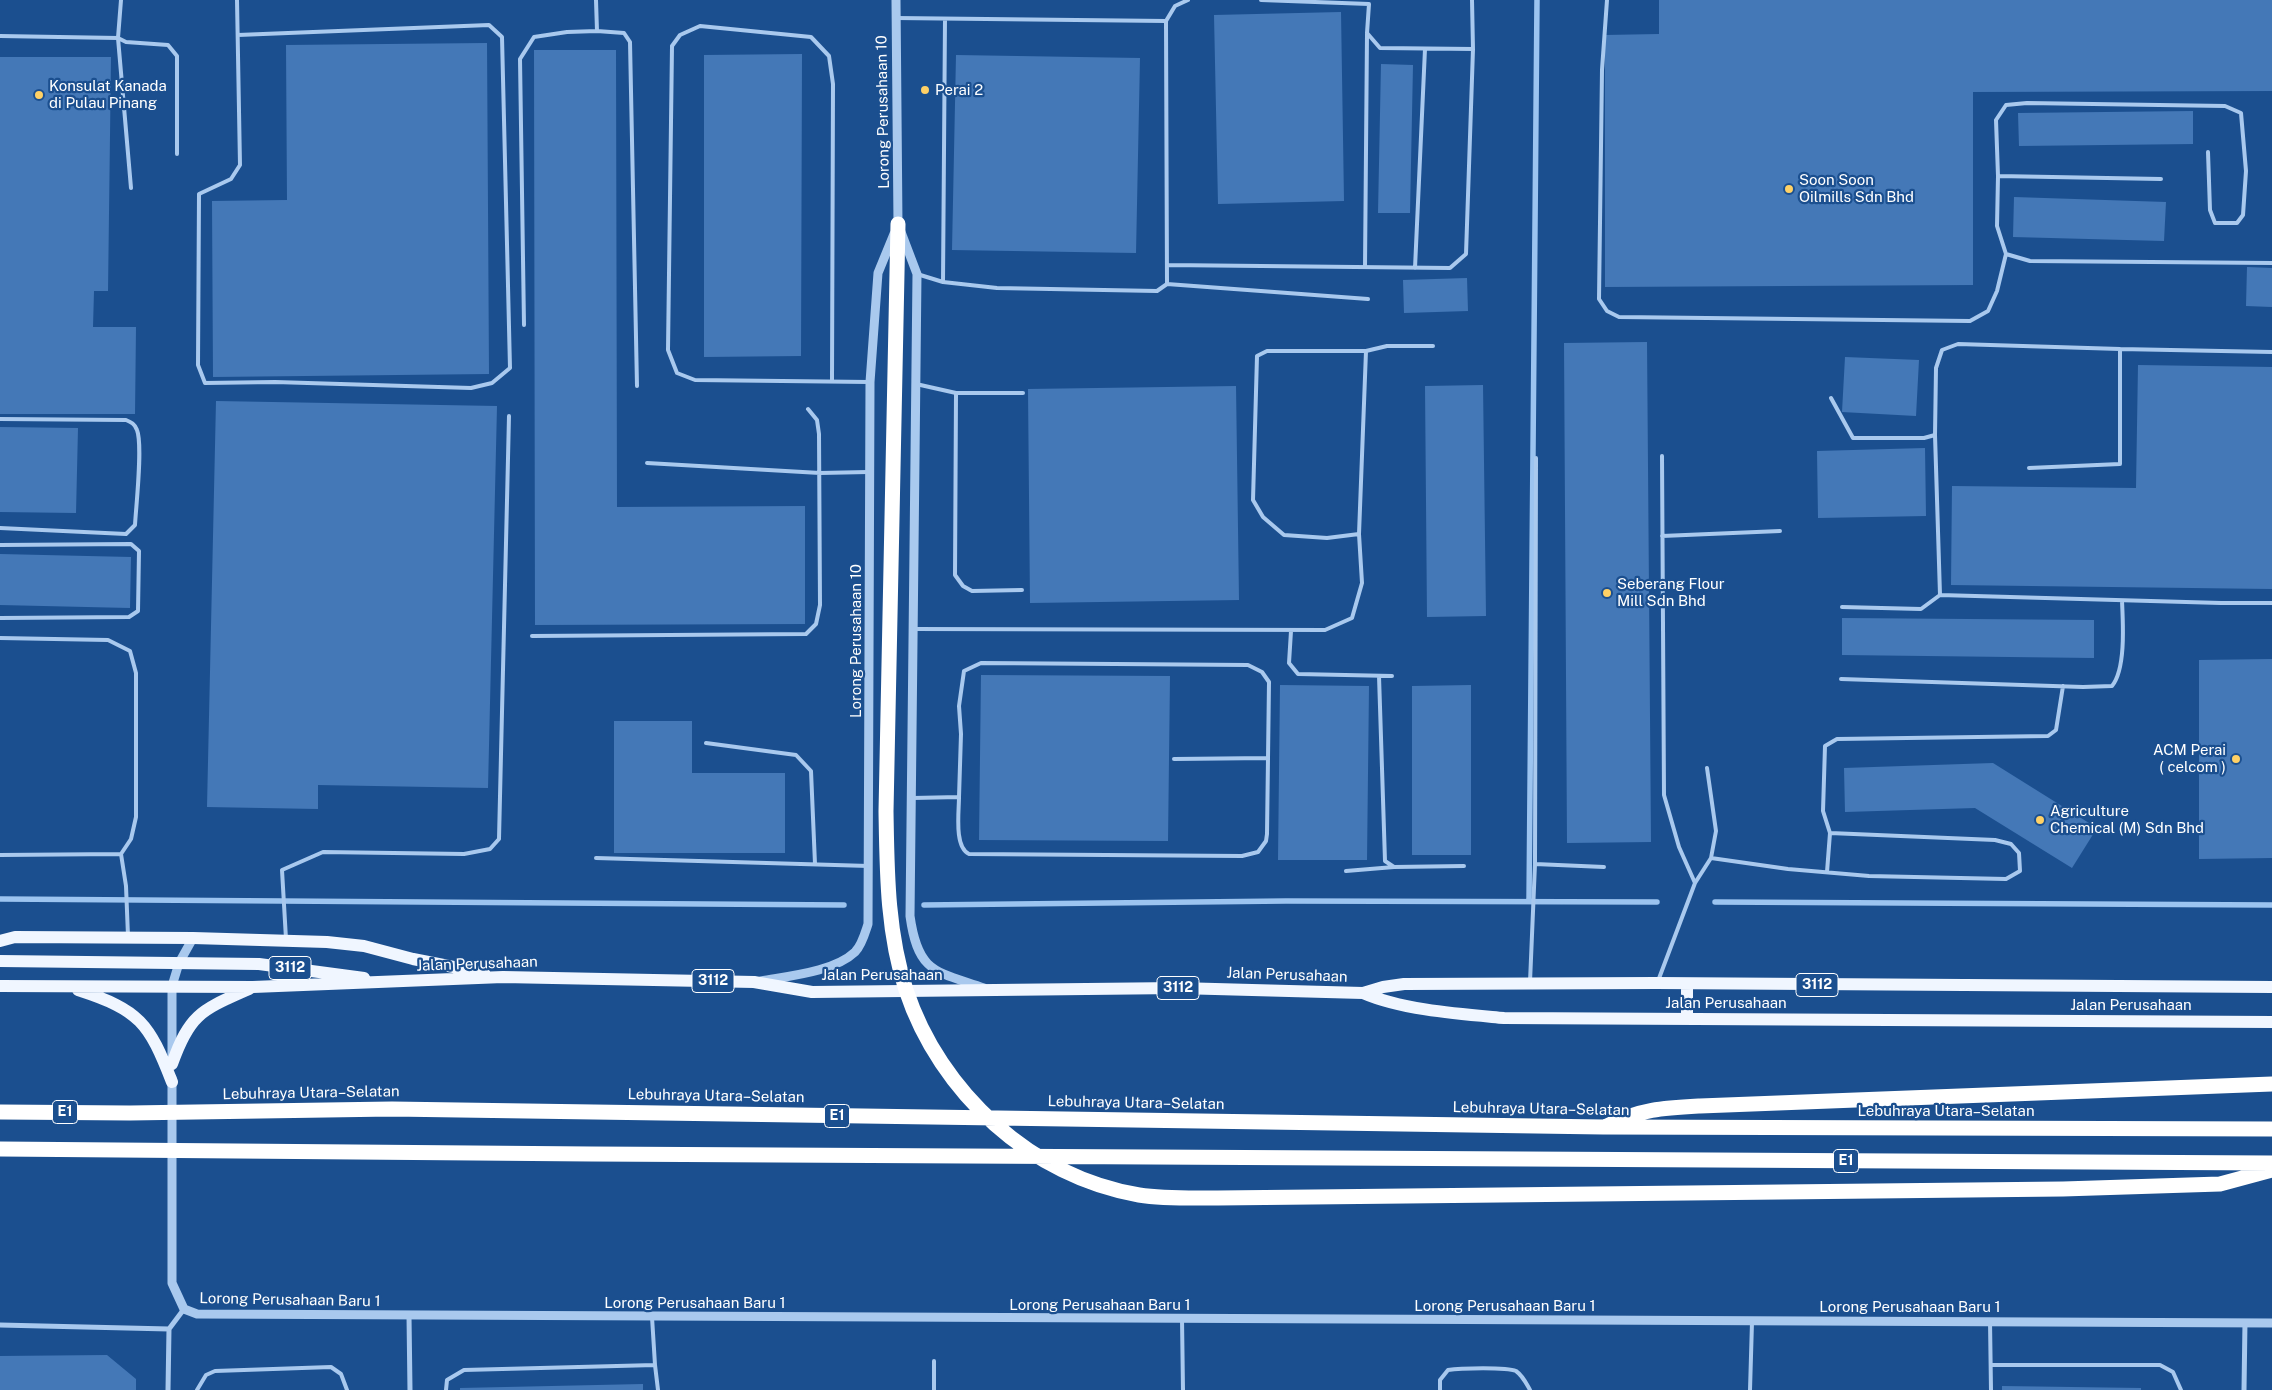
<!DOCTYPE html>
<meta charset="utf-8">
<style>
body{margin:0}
canvas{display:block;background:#1b4f8f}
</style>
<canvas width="2272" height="1390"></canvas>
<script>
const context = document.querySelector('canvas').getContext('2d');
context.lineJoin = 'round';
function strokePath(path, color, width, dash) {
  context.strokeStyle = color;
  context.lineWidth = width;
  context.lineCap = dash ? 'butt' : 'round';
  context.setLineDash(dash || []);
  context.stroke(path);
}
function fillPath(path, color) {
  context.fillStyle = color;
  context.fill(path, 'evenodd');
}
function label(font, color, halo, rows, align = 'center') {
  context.font = font + ' "Public Sans",sans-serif';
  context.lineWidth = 4.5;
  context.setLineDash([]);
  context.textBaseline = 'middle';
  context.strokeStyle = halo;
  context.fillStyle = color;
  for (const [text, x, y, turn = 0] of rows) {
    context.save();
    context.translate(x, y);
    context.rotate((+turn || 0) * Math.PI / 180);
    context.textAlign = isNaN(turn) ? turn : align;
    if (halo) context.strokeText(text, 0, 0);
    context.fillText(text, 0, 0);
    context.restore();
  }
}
strokePath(new Path2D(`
 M 0,899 L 844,905
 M 1529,901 L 1537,0
 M 1715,902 L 2272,905
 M 924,905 L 1286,901 L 1657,902`), '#9cc4f0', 5.5);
fillPath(new Path2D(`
 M 1659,0 L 2272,0 L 2272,91 L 1973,92 L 1973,285 L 1605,287 L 1605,35 L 1659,34 Z
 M 1341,12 L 1344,201 L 1218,204 L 1214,15 Z
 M 487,43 L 489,374 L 213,377 L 212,201 L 287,200 L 286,45 Z
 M 534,50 L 616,50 L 617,507 L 805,506 L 805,624 L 535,625 Z
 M 802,54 L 801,356 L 704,357 L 704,55 Z
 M 956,55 L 1140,58 L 1136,253 L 952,250 Z
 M 0,57 L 111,57 L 108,291 L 94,291 L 93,327 L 136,327 L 135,414 L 0,414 Z
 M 1381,64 L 1413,65 L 1410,213 L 1378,213 Z
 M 2193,111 L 2193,144 L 2019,146 L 2018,113 Z
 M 2014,197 L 2166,202 L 2164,241 L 2013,237 Z
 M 2247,267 L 2272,268 L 2272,307 L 2246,306 Z
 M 1467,278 L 1468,311 L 1404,313 L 1403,280 Z
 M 1647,342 L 1651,842 L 1567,843 L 1564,343 Z
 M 1845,357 L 1919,360 L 1916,416 L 1842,412 Z
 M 2138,365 L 2272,367 L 2272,589 L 1951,585 L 1952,486 L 2136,488 Z
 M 1483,385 L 1486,616 L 1427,617 L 1425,386 Z
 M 1236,386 L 1239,600 L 1030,603 L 1028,389 Z
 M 216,401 L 497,406 L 488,788 L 318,785 L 318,809 L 207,807 Z
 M 0,427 L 78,428 L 76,513 L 0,512 Z
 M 1925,448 L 1926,516 L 1818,518 L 1817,451 Z
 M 0,554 L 131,557 L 130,608 L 0,605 Z
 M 1842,618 L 2094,620 L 2094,658 L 1842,655 Z
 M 2272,659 L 2272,858 L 2199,859 L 2199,660 Z
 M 981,675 L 1170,676 L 1168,841 L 979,840 Z
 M 1280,685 L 1369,686 L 1367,860 L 1278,860 Z
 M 1471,685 L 1471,855 L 1412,855 L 1412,686 Z
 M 614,721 L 692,721 L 692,773 L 785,773 L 785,853 L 614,853 Z
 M 1993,763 L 2097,828 L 2072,868 L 1975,808 L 1845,812 L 1844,768 Z
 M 107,1355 L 136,1379 L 136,1390 L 0,1390 L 0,1356 Z
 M 643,1384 L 643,1390 L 460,1390 L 460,1388 Z
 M 2002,1386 L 2141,1388 L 2141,1390 L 2002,1390 Z`), '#4478b7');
strokePath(new Path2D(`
 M 237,0 L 240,165 L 231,179 L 199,194 L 198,365 L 205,383 L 275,382 L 471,388 L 492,383 L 510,368 L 502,37 L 489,25 L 238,35
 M 1261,0 L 1369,4 L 1367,33 L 1380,48 L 1473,49
 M 1607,0 L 1602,70 L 1599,299 L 1607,311 L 1619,317 L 1970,321 L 1988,311 L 1997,291 L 2006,254
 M 896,18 L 1166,21
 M 597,31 L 624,33 L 630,42 L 637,386
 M 0,36 L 118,38 L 121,0
 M 2208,152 L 2210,210 L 2215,223 L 2237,223 L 2243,215 L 2246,171 L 2241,113 L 2225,106 L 2027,103 L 2006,105 L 1996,120 L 1998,176 L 1997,226 L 2006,254 L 2030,261 L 2272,263
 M 1998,176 L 2161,179
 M 131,188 L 118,38 L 126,42 L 168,45 L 177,56 L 177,154
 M 1167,265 L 1450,268 L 1466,254 L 1473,49 L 1472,0
 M 1365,267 L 1367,34
 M 1415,268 L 1425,49
 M 917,274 L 943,282 L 997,288 L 1157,291 L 1167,284 L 1166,21 L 1175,6 L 1188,0
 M 943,282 L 945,19
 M 1167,284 L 1368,299
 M 524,325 L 520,59 L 534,37 L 567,32 L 597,31 L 596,0
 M 832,380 L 833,84 L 829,56 L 811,37 L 700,26 L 680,35 L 672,46 L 668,350 L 677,373 L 695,380 L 869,382
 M 916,384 L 956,393 L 1023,393
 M 956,393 L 955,575 L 963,586 L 972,591 L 1022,590
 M 1831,398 L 1853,438 L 1924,438 L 1935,435 L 1936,368 L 1942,350 L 1958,344 L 2120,349
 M 0,419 L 126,420 C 131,422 135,424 137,430 C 143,445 136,506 135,525 L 126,534 L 0,528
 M 1662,456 L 1664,795 L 1679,847 L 1695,883
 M 647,463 L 820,473 L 868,472
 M 2029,468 L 2120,464 L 2120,349 L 2272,352
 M 1359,534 L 1366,351 L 1387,346 L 1433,346
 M 1662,536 L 1780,531
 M 0,545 L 131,544 L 139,551 L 138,611 L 129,617 L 0,618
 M 1940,595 L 2221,603 L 2272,603
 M 1842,607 L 1921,609 L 1940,595 L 1935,435
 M 914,629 L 1325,630 L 1352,618 L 1362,583 L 1359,534 L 1327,538 L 1284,535 L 1263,517 L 1253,500 L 1257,356 L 1267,351 L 1366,351
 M 1291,631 L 1289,663 L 1298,674 L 1392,676
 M 532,636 L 806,634 L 816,624 L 820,605 L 819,434 L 817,420 L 808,409
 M 0,638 L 108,640 L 130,651 L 136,673 L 136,817 L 131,839 L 121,854
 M 1379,676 L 1385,861 L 1394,867 L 1464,866
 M 1841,679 L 2083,687 L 2112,686 C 2126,669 2123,623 2122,601
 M 706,743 L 796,755 L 811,771 L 815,864
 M 1174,759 L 1268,758
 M 1707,768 L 1716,831 L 1711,858
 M 913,798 L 959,797 C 959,812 954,847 969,854 L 1242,856 L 1258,852 L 1266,841 L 1267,834 L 1269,682 L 1262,672 L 1248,665 L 981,663 L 964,671 L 959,706 L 961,734 L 959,797
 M 0,855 L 121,854 L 126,886 L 128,936
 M 596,858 L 869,866
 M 1535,864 L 1604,867
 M 1346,871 L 1394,867
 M 1827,872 L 1830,833 L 1823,811 L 1825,746 L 1837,739 L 2048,736 L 2056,730 L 2063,686
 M 286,939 L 282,870 L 323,852 L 464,854 L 490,849 L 499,839 L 509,416
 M 1658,981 L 1695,883 L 1711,858 L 1788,869 L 1869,876 L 2006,879 L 2020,871 L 2019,853 L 2011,844 L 1995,840 L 1830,833
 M 1530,982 L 1535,864 L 1536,458
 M 1182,1319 L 1183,1390
 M 1990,1321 L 1991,1390
 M 655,1365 L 658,1390
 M 1991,1365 L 2160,1365 L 2173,1372 L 2181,1390
 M 197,1390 L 206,1375 L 215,1371 L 331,1367 L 341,1374 L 347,1390
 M 446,1390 L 447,1380 L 464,1370 L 655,1365 L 652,1317
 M 934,1390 L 934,1361
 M 1440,1390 L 1440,1380 L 1448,1370 C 1460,1368 1507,1367 1516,1371 C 1523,1376 1526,1383 1530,1390
 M 1750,1390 L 1752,1322`), '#a9c9ee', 4);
strokePath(new Path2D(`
 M 409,1316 L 410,1390
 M 0,1325 L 169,1329
 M 168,1390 L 169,1329 L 184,1309
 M 2244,1390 L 2245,1322`), '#a9c9ee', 5);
strokePath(new Path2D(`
 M 896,0 L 898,224 L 917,274 L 910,916 C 918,973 935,971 984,988
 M 761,981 C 788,976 834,972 855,952 C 862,945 865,933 868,924 L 870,382 L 878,273 L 894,234
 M 172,1057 L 172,986 L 179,963 L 193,938
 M 172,1078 L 172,1283 L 184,1309 L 197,1314 L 2272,1323`), '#a9c9ee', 9);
strokePath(new Path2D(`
 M 0,941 L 15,937 L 193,938 L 327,942 L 364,946 L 413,959 L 484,973
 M 0,961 L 259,964 L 364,978
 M 1687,984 L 1687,1019
 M 0,986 L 253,987 L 503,977 L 754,982 L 812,992 L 1178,988 L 1363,993 L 1383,987 L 1404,984 L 1657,983 L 2272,987
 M 78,990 C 140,1010 149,1023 172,1082
 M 1363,993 C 1402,1010 1461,1014 1504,1018 L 2272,1022
 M 172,1064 C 190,1013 202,1010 249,989`), '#f0f6ff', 12);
strokePath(new Path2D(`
 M 898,224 L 886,811 C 887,871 887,932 906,990 C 940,1093 1032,1177 1139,1195 C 1165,1199 1192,1198 1218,1198 L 2063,1189 L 2220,1184 L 2272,1170
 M 0,1112 L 130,1113 L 392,1109 L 1603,1127 L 2272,1129
 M 1607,1126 C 1641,1109 1663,1108 1700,1106 L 2272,1084
 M 0,1149 L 591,1154 L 2272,1163`), '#fff', 15);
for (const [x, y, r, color] of [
 [925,90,5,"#ffd166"],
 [39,95,5,"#ffd166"],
 [1789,189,5,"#ffd166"],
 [1607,593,5,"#ffd166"],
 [2236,759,5,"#ffd166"],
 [2040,820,5,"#ffd166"]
]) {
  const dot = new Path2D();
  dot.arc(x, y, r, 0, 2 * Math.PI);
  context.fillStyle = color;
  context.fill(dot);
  strokePath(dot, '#1b4f8f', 2);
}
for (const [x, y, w] of [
 [290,968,42],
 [713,981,42],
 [1817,985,42],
 [1178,988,42],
 [65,1112,25],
 [837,1116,25],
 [1846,1161,25]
]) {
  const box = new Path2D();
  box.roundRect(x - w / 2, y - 11.5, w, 23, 4);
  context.fillStyle = '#1b4f8f';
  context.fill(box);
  strokePath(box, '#fff', 1);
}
label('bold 14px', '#fff', null, [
 ["3112",290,968],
 ["3112",713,981],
 ["3112",1817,985],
 ["3112",1178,988],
 ["E1",65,1112],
 ["E1",837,1116],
 ["E1",1846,1161]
]);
label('15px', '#fff', '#1b4f8f', [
 ["Konsulat Kanada",49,86],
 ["di Pulau Pinang",49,103],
 ["Perai 2",935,90],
 ["Soon Soon",1799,180],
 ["Oilmills Sdn Bhd",1799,197],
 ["Seberang Flour",1617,584],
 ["Mill Sdn Bhd",1617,601],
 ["ACM Perai",2226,750,"right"],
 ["( celcom )",2226,767,"right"],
 ["Agriculture",2050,811],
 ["Chemical (M) Sdn Bhd",2050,828]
], 'left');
label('15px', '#fff', '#1b4f8f', [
 ["Lorong Perusahaan 10",883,112,-91],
 ["Lorong Perusahaan 10",856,641,-90],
 ["Jalan Perusahaan",477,964,-2],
 ["Jalan Perusahaan",882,975],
 ["Jalan Perusahaan",1287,975,2],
 ["Jalan Perusahaan",1726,1003],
 ["Jalan Perusahaan",2131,1005],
 ["Lebuhraya Utara–Selatan",311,1093,-1],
 ["Lebuhraya Utara–Selatan",716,1096,1],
 ["Lebuhraya Utara–Selatan",1136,1103,1],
 ["Lebuhraya Utara–Selatan",1541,1109,1],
 ["Lebuhraya Utara–Selatan",1946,1111],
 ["Lorong Perusahaan Baru 1",290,1300,1],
 ["Lorong Perusahaan Baru 1",695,1303],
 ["Lorong Perusahaan Baru 1",1100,1305],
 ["Lorong Perusahaan Baru 1",1505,1306],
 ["Lorong Perusahaan Baru 1",1910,1307]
]);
</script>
